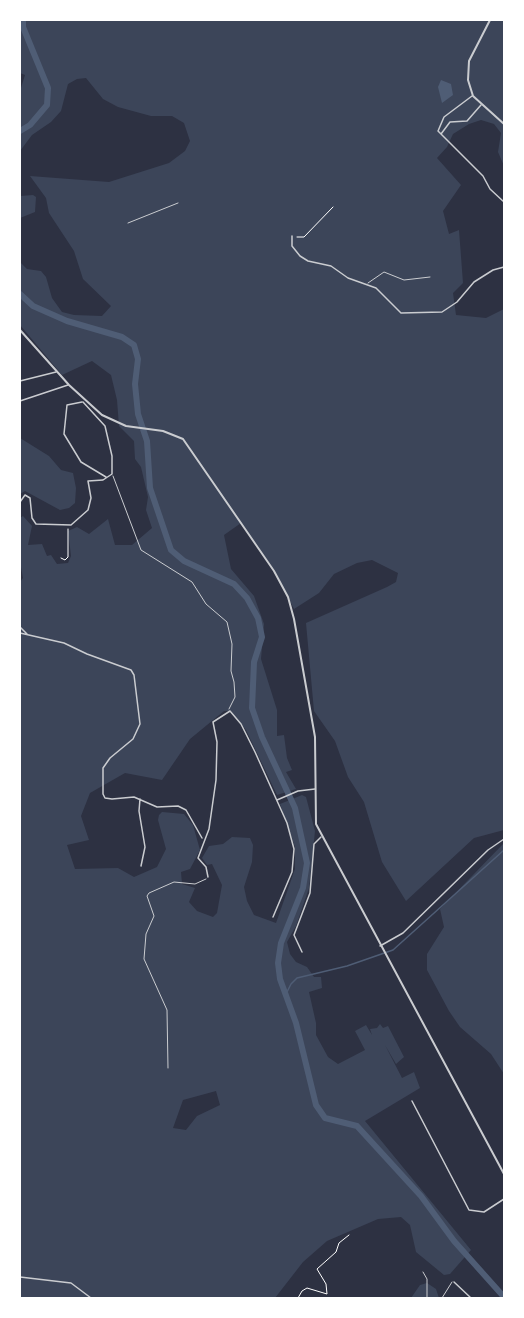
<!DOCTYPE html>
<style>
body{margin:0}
#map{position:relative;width:524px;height:1318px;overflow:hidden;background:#2d3142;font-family:"Times New Roman",serif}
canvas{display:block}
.frame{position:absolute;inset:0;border:21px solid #fff;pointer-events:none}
</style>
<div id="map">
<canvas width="524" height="1318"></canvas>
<div class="frame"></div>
</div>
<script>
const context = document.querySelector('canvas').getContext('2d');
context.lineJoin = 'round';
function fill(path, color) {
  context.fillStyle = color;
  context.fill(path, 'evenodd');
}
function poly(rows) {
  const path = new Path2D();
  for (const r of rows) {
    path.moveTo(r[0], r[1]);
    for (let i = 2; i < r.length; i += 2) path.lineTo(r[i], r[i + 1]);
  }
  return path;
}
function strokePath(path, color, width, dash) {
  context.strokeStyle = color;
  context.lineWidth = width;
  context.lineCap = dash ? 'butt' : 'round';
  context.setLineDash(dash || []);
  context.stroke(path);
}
const green = poly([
 [20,20,504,20,504,166,498,152,501,133,494,124,481,120,469,124,453,134,447,147,437,158,461,185,443,211,449,234,459,230,463,283,453,293,456,315,486,318,504,309,504,830,474,838,406,901,382,862,364,802,348,777,335,741,314,711,306,623,387,587,396,582,398,573,372,560,357,563,334,574,319,593,294,609,275,571,241,523,224,535,231,569,254,596,264,624,261,659,277,710,277,736,284,735,287,758,292,770,286,772,296,789,277,795,246,730,231,711,224,711,190,739,162,780,125,773,90,793,81,816,89,840,67,845,75,869,118,868,134,877,157,867,166,849,158,820,159,815,162,812,184,814,193,825,200,850,190,869,181,872,182,884,195,888,189,902,197,911,213,917,217,913,222,885,212,864,207,865,202,858,209,846,223,844,232,837,250,838,253,845,252,862,244,887,247,901,254,915,276,923,295,869,295,847,280,804,302,795,306,797,315,831,309,888,296,926,287,942,290,954,296,962,307,967,314,977,321,977,322,988,309,992,316,1023,316,1035,328,1057,338,1064,365,1050,355,1031,366,1025,372,1035,370,1029,377,1028,380,1024,383,1028,388,1026,404,1057,396,1064,385,1045,402,1078,414,1072,420,1088,365,1121,471,1250,450,1274,444,1275,416,1252,410,1225,401,1217,378,1219,327,1241,303,1262,275,1298,20,1298,20,582,23,578,20,562,20,518,23,516,32,526,28,545,42,544,47,556,51,555,57,564,68,563,71,556,68,531,77,527,89,534,108,519,115,545,132,545,152,528,146,510,148,497,141,467,135,459,134,441,119,426,117,400,111,375,92,361,62,375,20,325,20,262,27,269,41,271,46,277,52,298,62,312,74,315,102,316,111,306,83,279,74,251,49,213,46,198,30,176,109,182,169,163,185,151,190,141,184,123,172,116,151,116,118,107,103,99,86,78,77,79,68,84,61,111,51,122,32,135,20,151,20,91,25,75,20,73],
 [216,1091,220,1105,197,1116,186,1130,173,1128,183,1100],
 [33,195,36,197,35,212,20,218,20,196],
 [20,438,49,456,61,470,73,473,76,488,75,503,69,508,60,510,25,491,20,494],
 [504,843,504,1074,491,1054,460,1027,449,1011,427,970,427,954,444,927,440,909],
 [427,1283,436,1289,439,1298,411,1298,420,1285]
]);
const water = poly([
 [441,80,451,84,453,95,442,103,438,87]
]);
const stream = poly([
 [289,1005,287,992,291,984,297,978,347,966,393,950,504,850]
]);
const river = poly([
 [20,131,30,125,47,105,48,88,23,27,23,20],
 [20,294,33,306,67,321,122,337,134,345,138,359,135,384,138,414,147,441,150,488,171,550,184,561,234,584,247,598,258,618,262,637,254,662,252,708,262,737,295,808,307,863,303,888,281,943,278,963,280,979,296,1023,316,1105,325,1118,357,1126,421,1196,454,1241,504,1297]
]);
const path = poly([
 [297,237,304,237,333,207],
 [61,558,65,560,68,557,68,529],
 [298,1298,302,1291,307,1288,327,1294,326,1284,317,1269,336,1252,339,1243,349,1235]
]);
const service = poly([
 [128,223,178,203],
 [368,283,384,272,404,280,430,277],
 [113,476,141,550,192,582,206,604,227,622,232,644,231,671,234,682,235,697,229,709],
 [168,1068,167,1010,144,959,146,934,154,916,147,896,149,893,174,882,195,884,206,879],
 [423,1272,427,1279,427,1298],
 [442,1298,452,1282]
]);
const minor = poly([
 [472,96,444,117,438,131,483,176,490,189,504,202],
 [441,134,450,122,467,121,481,105],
 [292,236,292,246,300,256,308,261,331,266,348,278,376,288,401,313,442,312,457,302,474,282,493,270,504,267],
 [20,381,56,372],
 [20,401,68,385],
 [82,402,67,405,64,434,81,462,106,477],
 [20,502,25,495,30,498,32,518,36,524,71,525,88,510,91,498,88,481,103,480,112,474,112,456,105,426,83,402],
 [20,627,27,634],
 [20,633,64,643,87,654,131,670,134,675,140,724,133,739,110,758,103,768,103,794,105,798,112,799,134,797,157,807,178,806,186,810,202,838],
 [140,799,139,811,145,847,141,866],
 [277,800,298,791,315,789],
 [208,877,206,867,198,858,209,829,216,780,217,742,213,722,230,711,241,724,255,752,287,823,294,849,292,872,273,917],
 [380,946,403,933,488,850,504,839],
 [302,952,294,935,310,893,314,844,321,837],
 [412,1101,469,1210,484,1212,504,1199],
 [20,1277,71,1283,91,1298],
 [454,1282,471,1298]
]);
const tertiary = poly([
 [490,20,469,61,468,80,473,96,504,124],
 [20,330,69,385,102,415,126,426,163,431,183,439,274,571,288,597,294,619,315,737,316,824,504,1174]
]);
fill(green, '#3c4559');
fill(water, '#4f5d75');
strokePath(stream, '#4f5d75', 1.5);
strokePath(river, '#4f5d75', 6);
strokePath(path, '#fff', 1);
strokePath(service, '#caccd0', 1);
strokePath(minor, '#caccd0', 1.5);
strokePath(tertiary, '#caccd0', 2);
</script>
